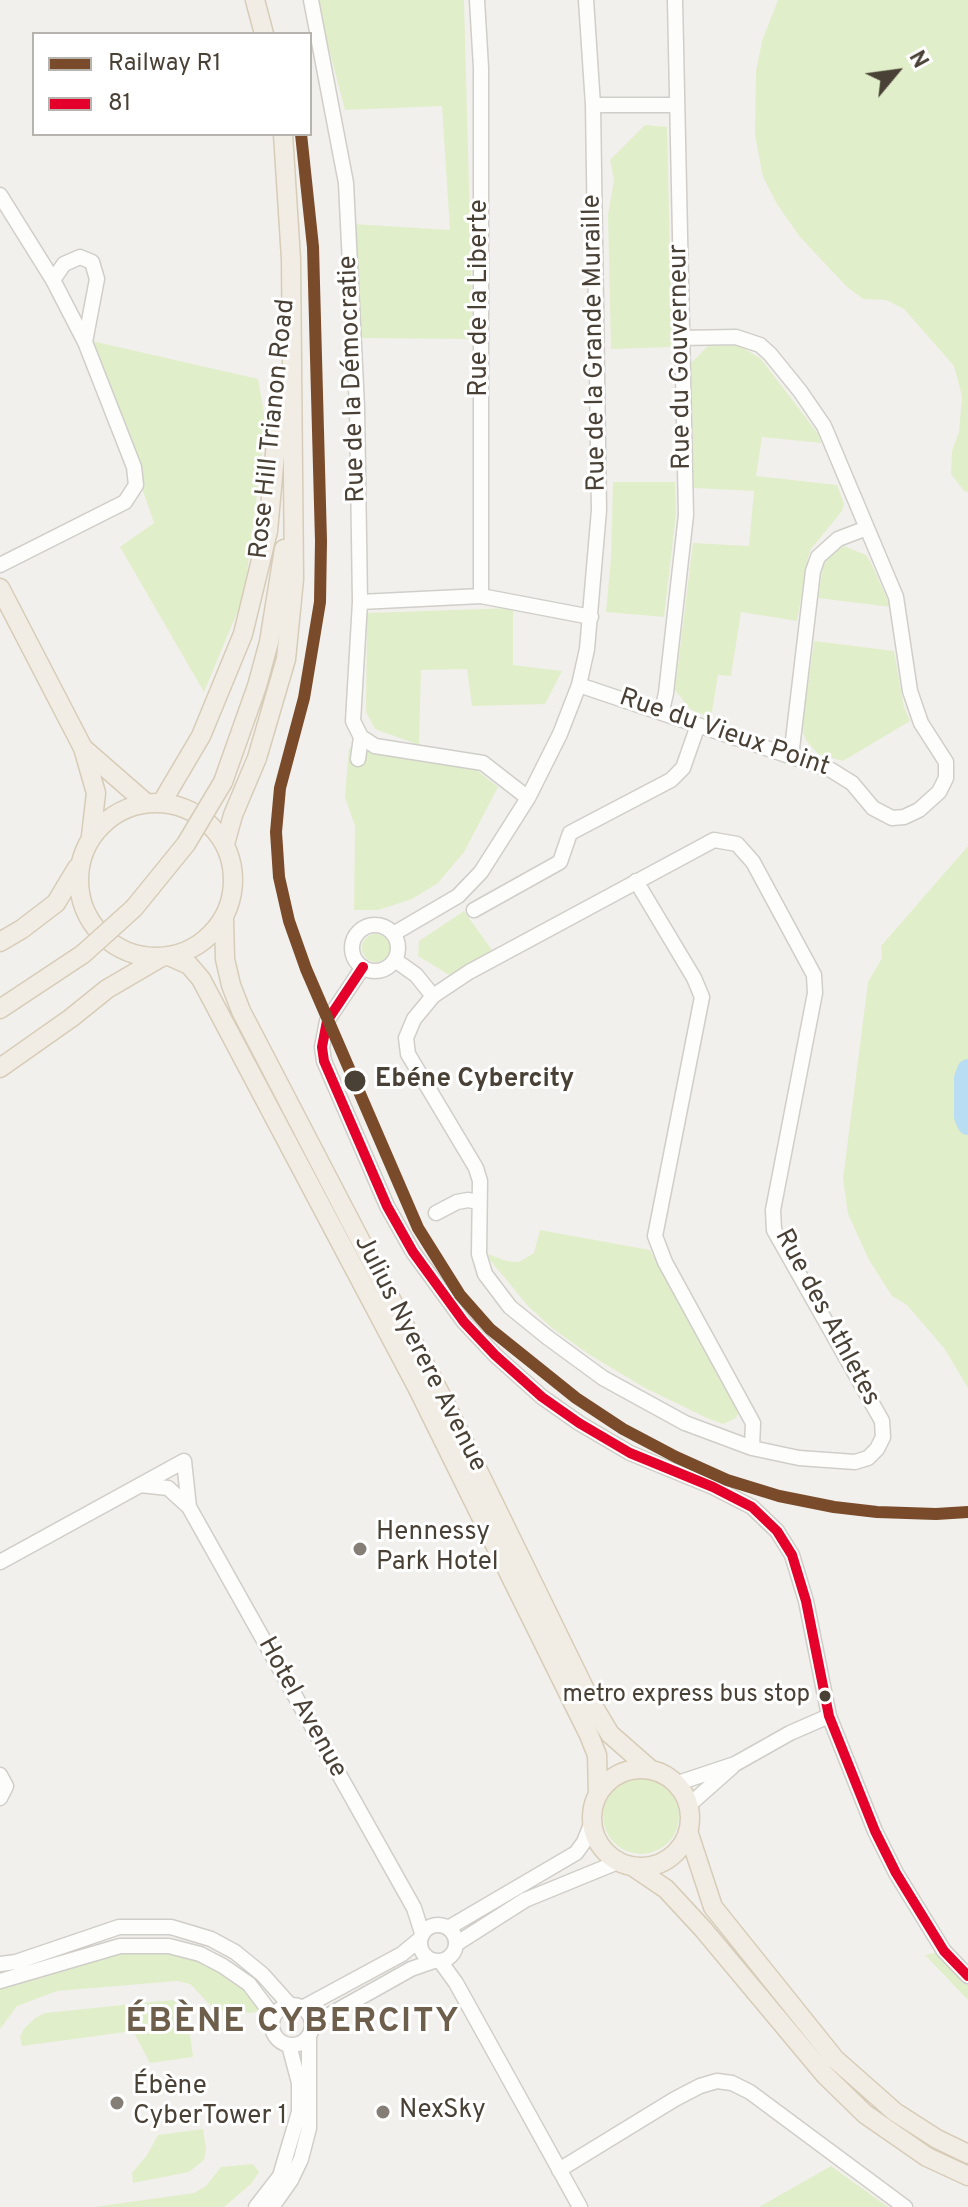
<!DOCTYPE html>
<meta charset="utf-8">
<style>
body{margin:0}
#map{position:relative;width:968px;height:2207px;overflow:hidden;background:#f2f0ec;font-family:Overpass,sans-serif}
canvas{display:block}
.legend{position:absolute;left:32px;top:32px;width:280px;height:104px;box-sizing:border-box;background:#fff;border:2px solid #b7b3af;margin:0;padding:10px 14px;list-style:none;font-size:24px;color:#4a4136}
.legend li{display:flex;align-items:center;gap:16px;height:40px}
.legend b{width:40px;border:2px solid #b7b3af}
.north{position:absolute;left:856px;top:32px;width:80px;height:80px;-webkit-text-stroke:6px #fff;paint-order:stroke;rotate:61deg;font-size:22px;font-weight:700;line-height:32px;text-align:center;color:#4a4136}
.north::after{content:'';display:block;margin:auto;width:28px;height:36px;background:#4a4136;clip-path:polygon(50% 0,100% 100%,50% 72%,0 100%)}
</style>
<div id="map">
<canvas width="968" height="2207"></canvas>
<ul class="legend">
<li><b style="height:10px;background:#7a4b2a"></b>Railway R1</li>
<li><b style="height:10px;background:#e4002b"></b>81</li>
</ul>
<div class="north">N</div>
</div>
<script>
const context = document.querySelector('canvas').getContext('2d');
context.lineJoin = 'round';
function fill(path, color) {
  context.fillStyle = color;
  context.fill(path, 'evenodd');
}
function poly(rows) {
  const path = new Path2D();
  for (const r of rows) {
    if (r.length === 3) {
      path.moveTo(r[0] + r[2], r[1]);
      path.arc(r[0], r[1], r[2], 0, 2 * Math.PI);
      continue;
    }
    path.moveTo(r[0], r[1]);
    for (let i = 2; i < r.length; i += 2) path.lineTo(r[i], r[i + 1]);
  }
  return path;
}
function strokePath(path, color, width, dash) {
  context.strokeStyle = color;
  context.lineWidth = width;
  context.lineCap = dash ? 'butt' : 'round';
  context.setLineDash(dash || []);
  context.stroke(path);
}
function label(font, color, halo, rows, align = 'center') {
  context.font = font + ' Overpass,sans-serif';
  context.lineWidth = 6;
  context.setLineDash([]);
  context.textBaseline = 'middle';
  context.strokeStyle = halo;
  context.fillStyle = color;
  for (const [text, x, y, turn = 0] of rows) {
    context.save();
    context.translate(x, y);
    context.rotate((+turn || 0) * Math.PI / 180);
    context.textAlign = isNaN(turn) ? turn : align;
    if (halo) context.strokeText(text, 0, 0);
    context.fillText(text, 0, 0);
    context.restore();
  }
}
const green = poly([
 [316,0,464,0,473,339,357,338,353,224,450,230,442,106,345,110],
 [778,0,968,0,968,492,964,491,951,474,952,451,959,432,962,396,954,366,904,309,886,300,863,299,847,287,800,237,777,204,763,177,755,135,756,71,762,41],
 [645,125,667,127,672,347,611,349,608,215,614,180,610,160],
 [92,341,258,379,266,424,244,596,204,692,120,547,154,523],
 [708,346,740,346,761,359,819,435,821,443,762,437,756,476,837,485,844,504,842,511,811,549,808,557,797,621,741,612,731,676,718,675,711,718,690,709,675,690,693,543,749,546,754,491,694,488,691,363],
 [613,482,675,482,676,514,664,617,606,612,611,558],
 [844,546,866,555,870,561,891,607,818,598,823,567,830,554],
 [513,608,513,665,562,671,545,704,472,706,467,669,421,670,419,745,375,729,366,712,367,613],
 [814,641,894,651,904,707,910,721,843,761,818,754,806,740,802,730],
 [349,748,475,769,498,787,464,852,438,883,412,899,378,910,354,910,355,826,345,797],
 [968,846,968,1388,944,1348,907,1305,892,1296,869,1260,848,1214,843,1179,868,982,882,958,881,946],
 [464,911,492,950,451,976,418,956,419,941],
 [376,948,14],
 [540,1230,650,1250,735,1402,738,1413,736,1418,723,1424,709,1419,645,1388,590,1355,552,1328,528,1306,490,1260,488,1254,506,1261,519,1262,534,1253],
 [641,1816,38],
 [944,1951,968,1976,968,2000,925,1955],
 [164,1952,200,1961,240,1983,264,2010,251,2013,220,2010,211,2006,190,1984,177,1981,57,1991,17,2006,0,2029,0,1986,111,1953],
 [173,2000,187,2011,193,2057,150,2063,133,2031,22,2046,20,2036,24,2029,35,2018,45,2013],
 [203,2129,206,2149,204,2160,189,2172,133,2183,132,2173,147,2155,158,2135],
 [253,2164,259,2172,251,2184,224,2207,94,2207,194,2193,206,2186,221,2167],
 [831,2166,888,2207,759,2207]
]);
const river = poly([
 [968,1070,965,1078,965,1117,968,1124]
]);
const minor = poly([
 [311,0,346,183,357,407,360,602,353,721,361,737,358,759],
 [477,0,481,68,481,596],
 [593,105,676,105],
 [0,195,53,280],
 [0,565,125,502,136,485,134,467,85,342,53,280,64,264,80,257,92,262,97,279,85,342],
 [360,602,481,596,591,617],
 [579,685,831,770,852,783,873,808,892,818,904,817,919,810,939,792,946,778,946,762,921,723,910,691,896,597,824,426,800,391,770,354,760,345,736,337,680,338],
 [662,711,666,693,686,515,675,0],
 [361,737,375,746,483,763,528,798],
 [791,757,813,571,818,557,838,539,867,528],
 [636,881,694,978,702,997,655,1236,665,1262,753,1423,752,1448],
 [474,910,560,862,570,833,671,780,683,768,698,725],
 [375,948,23],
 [393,934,458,896,481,872,528,798,560,734,579,685,587,649,599,510,593,105,586,0],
 [395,960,416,975,433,996,469,972,714,840,737,844,753,862,814,975,815,993,773,1210,774,1230,882,1421,883,1437,877,1449,868,1458,855,1462,799,1458,752,1448,685,1423,603,1378,547,1337,510,1307,485,1274,479,1254,480,1181,476,1168,408,1054,406,1038,414,1019,433,996],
 [363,967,327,1021,322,1047,324,1061,387,1206,413,1252,464,1322,495,1355,542,1397,579,1423,630,1453,713,1487,752,1507,777,1531,792,1555,806,1601,829,1716,875,1831,896,1873,944,1951,968,1976],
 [436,1213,457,1202,468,1200,479,1202],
 [140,1485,168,1488,189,1507,414,1908,422,1933],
 [0,1562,184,1461,189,1507],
 [0,1775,6,1786,0,1798],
 [675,1784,735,1764,790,1733,829,1716],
 [688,1806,732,1767],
 [438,1943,18],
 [448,1928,576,1853,584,1842,592,1822],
 [456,1944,525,1900,618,1862],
 [440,1961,456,1983,580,2207],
 [0,1964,16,1962,119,1927,171,1927,211,1939,235,1952,262,1974,289,2004],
 [0,1981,120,1946,169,1946,200,1954,223,1966,249,1984,273,2016],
 [292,2025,20],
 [304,2007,402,1954,420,1939],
 [313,2024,411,1969,434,1961],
 [559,2170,675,2099,700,2086,717,2081,732,2083,750,2092,905,2207],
 [256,2207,280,2176,299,2112,299,2083,289,2045],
 [272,2207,291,2180,301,2159,309,2128,309,2037]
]);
const major = poly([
 [255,0,264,34],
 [0,588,83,748,96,793,91,836],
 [83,748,146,803],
 [223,782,257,686,269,642,284,549],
 [162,802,201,736,243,634,268,531,282,376],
 [156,880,77],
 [225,844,233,815,257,758,286,659,294,579,291,259,283,134],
 [134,908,186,844],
 [224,919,225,959,231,985,241,1011,445,1403,592,1704,610,1734,651,1770],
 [0,942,22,929,56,903,77,868],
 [171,957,189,965,201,979,417,1387,589,1735,597,1755,598,1794],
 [0,1009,83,954],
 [0,1068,71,1018,107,989,160,958],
 [641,1818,49],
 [688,1831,713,1907,835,2059,895,2112,937,2139,968,2154],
 [632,1866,666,1889,703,1929,825,2075,865,2114,927,2157,968,2176]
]);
const majorBridge = poly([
 [186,844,223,782],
 [83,954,134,908]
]);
const bus1 = poly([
 [363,967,327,1021,322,1047,324,1061,387,1206,413,1252,464,1322,495,1355,542,1397,579,1423,630,1453,713,1487,752,1507,777,1531,792,1555,806,1601,829,1716,875,1831,896,1873,944,1951,968,1976]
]);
const rail1 = poly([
 [301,134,313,247,321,541,320,602,304,698,280,788,276,832,279,877,289,921,306,969,418,1228,460,1295,490,1329,576,1398,623,1429,676,1457,727,1480,779,1496,834,1507,877,1512,936,1514,968,1512]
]);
const markers = [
 [355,1081,12,"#4a4136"],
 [360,1549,8,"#857e76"],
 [825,1696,7,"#4a4136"],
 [117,2103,8,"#857e76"],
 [383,2112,8,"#857e76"]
];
const busNames = [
 ["metro express bus stop",810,1696]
];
const streetNames = [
 ["Rue de la Liberte",481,298,-90],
 ["Rue de la Grande Muraille",596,343,-91],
 ["Rue du Gouverneur",682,357,-91],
 ["Rue de la Démocratie",354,379,-92],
 ["Rose Hill Trianon Road",274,429,-84],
 ["Rue du Vieux Point",724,734,19],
 ["Rue des Athletes",826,1318,62],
 ["Julius Nyerere Avenue",419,1354,63],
 ["Hotel Avenue",301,1708,61]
];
const stopNames = [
 ["Ebéne Cybercity",375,1081]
];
const poiNames = [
 ["Hennessy",376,1534],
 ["Park Hotel",376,1564],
 ["Ébène",133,2088],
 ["CyberTower 1",133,2118],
 ["NexSky",399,2112]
];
const districtNames = [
 ["ÉBÈNE CYBERCITY",293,2024]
];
fill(green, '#e1eeca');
strokePath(river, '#b9def3', 22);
strokePath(minor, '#d0cec9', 17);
strokePath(major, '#d6ccb8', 21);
strokePath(minor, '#fdfdfc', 14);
strokePath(major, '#f2ede4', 18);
strokePath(majorBridge, '#d6ccb8', 21, []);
strokePath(majorBridge, '#f2ede4', 18);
strokePath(bus1, '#e4002b', 10);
strokePath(rail1, '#7a4b2a', 12);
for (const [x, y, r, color] of markers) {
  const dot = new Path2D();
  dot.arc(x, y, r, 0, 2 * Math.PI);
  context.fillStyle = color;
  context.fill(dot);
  strokePath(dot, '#fff', 3);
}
label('24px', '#4a4136', '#fff', busNames, 'right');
label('26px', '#4a4136', '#fff', streetNames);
label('bold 26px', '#4a4136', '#fff', stopNames, 'left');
label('26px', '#4a4136', '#fff', poiNames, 'left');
context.letterSpacing = '2px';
label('bold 34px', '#6e5f4d', '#fff', districtNames);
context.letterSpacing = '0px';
</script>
